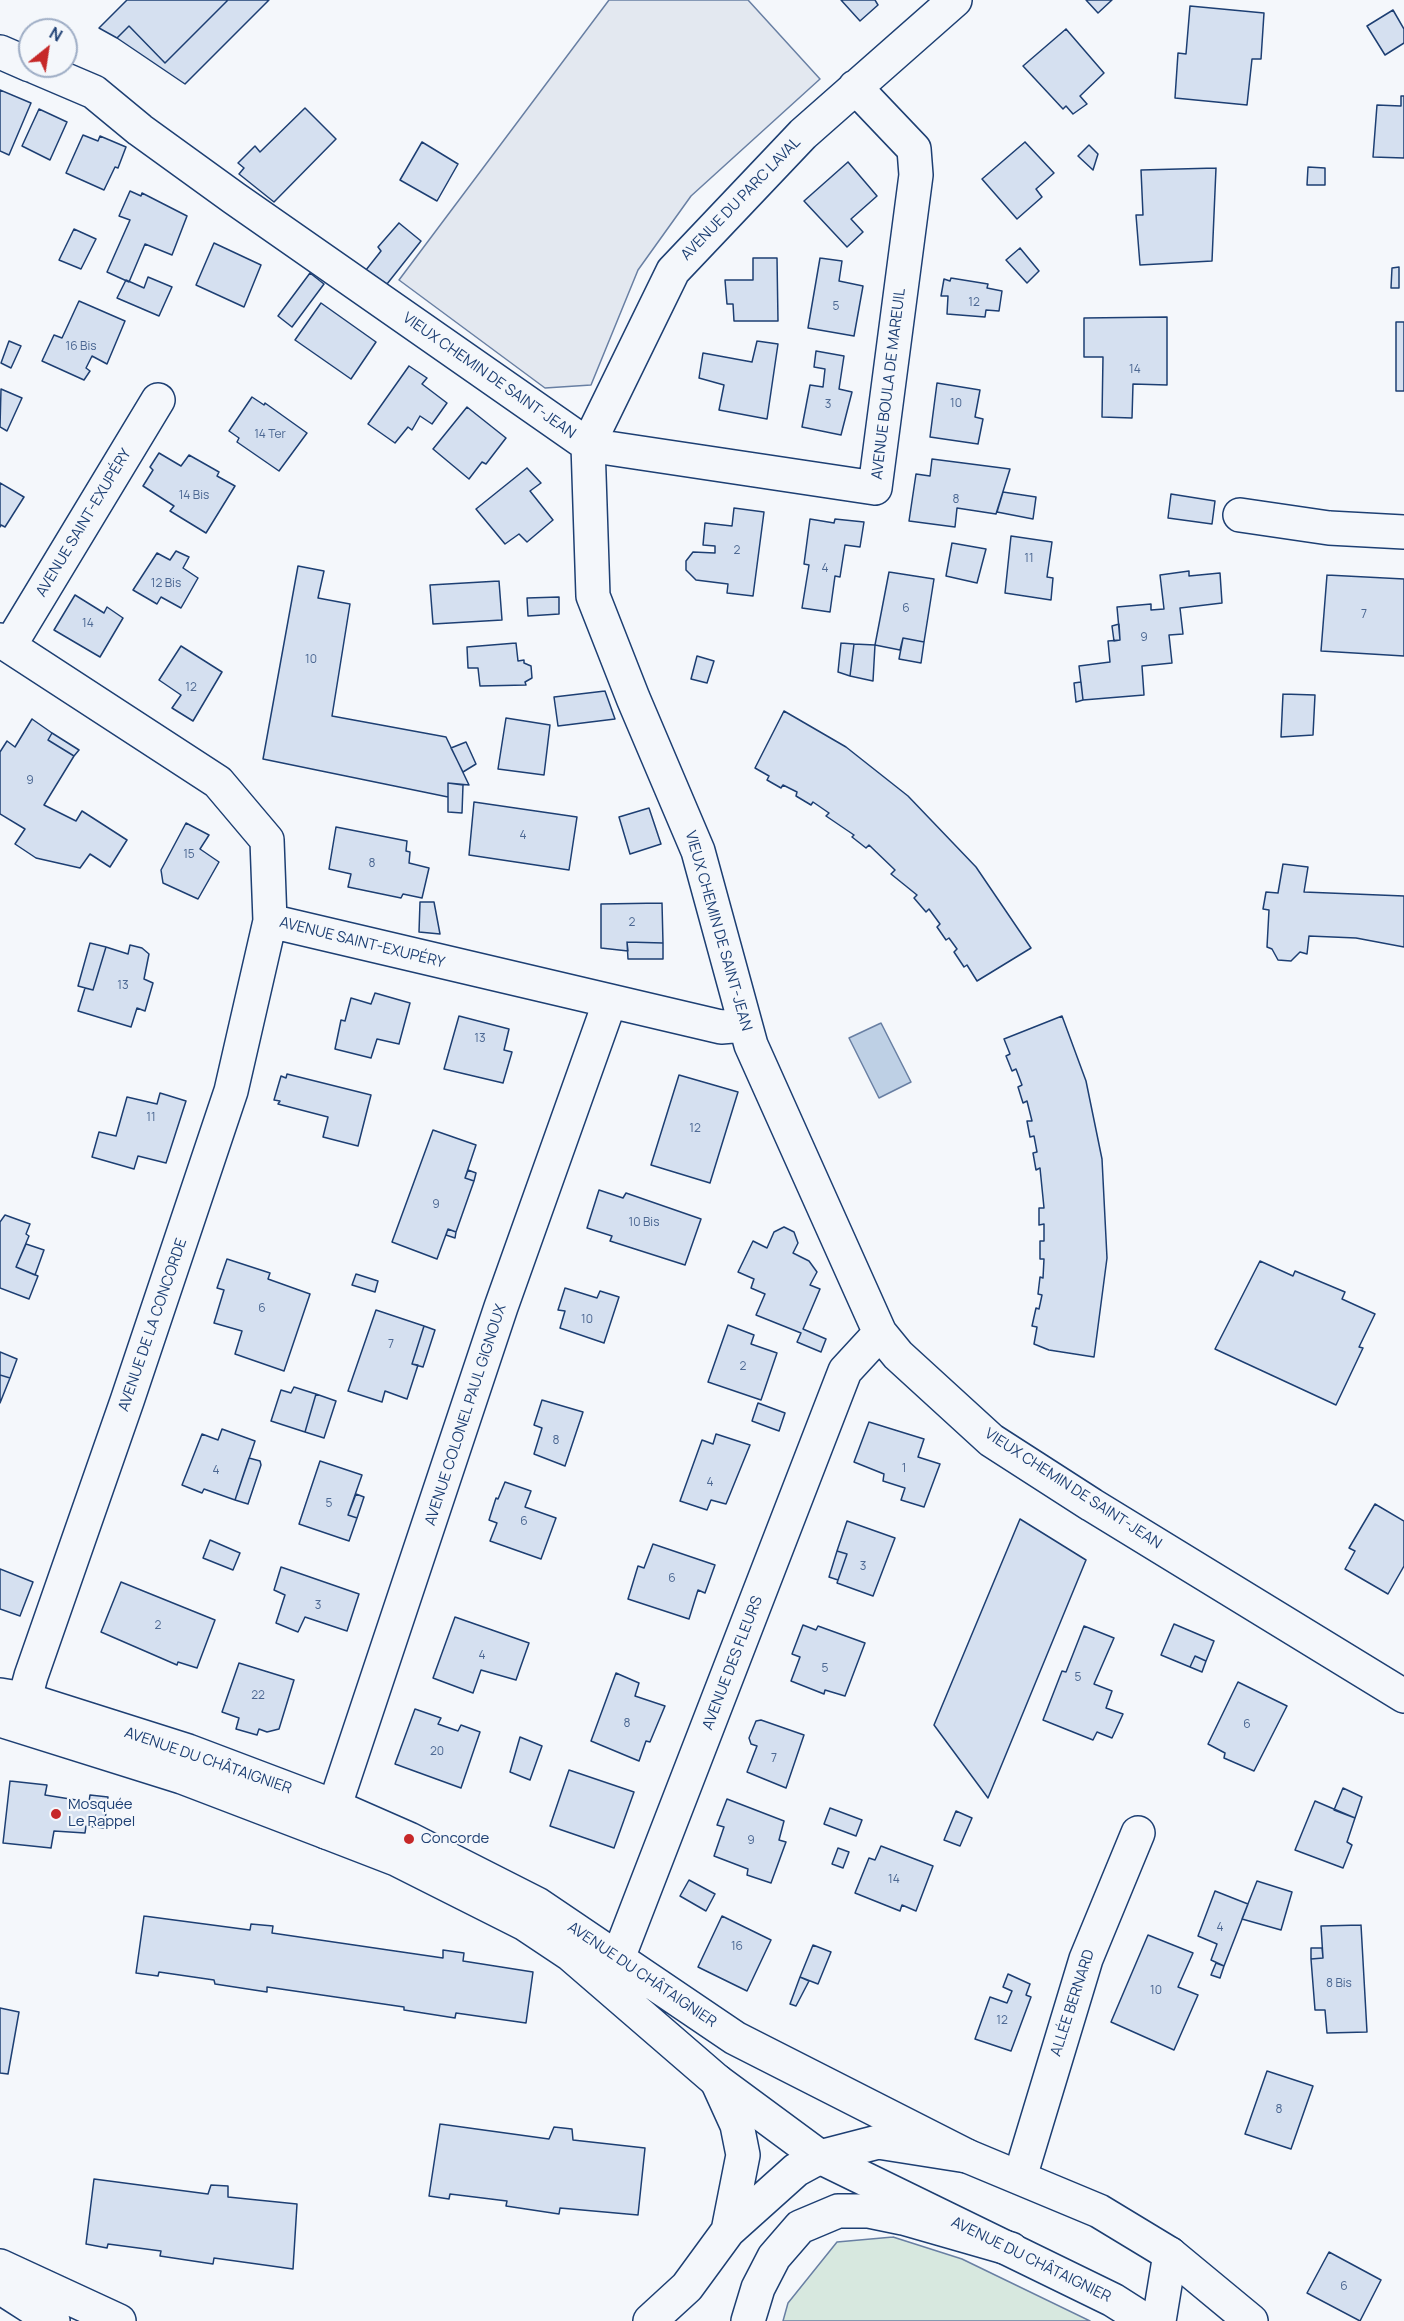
<!DOCTYPE html>
<meta charset="utf-8">
<style>
body{margin:0}
#map{position:relative;width:1404px;height:2321px;overflow:hidden;background:#f4f7fb;font-family:Manrope,sans-serif}
canvas{display:block}
.north{position:absolute;left:18px;top:18px;width:60px;height:60px;box-sizing:border-box;background:#f4f7fb;border:2px solid #9eadc5;border-radius:50%;rotate:30deg;font-size:16px;font-weight:700;line-height:24px;text-align:center;color:#1d3f73}
.north::after{content:'';display:block;margin:auto;width:21px;height:27px;background:#c62828;clip-path:polygon(50% 0,100% 100%,50% 72%,0 100%)}
</style>
<div id="map">
<canvas width="1404" height="2321"></canvas>
<div class="north">N</div>
</div>
<script>
const context = document.querySelector('canvas').getContext('2d');
context.lineJoin = 'round';
function fill(path, color) {
  context.fillStyle = color;
  context.fill(path, 'evenodd');
}
function poly(rows) {
  const path = new Path2D();
  for (const r of rows) {
    path.moveTo(r[0], r[1]);
    for (let i = 2; i < r.length; i += 2) path.lineTo(r[i], r[i + 1]);
  }
  return path;
}
function strokePath(path, color, width, dash) {
  context.strokeStyle = color;
  context.lineWidth = width;
  context.lineCap = dash ? 'butt' : 'round';
  context.setLineDash(dash || []);
  context.stroke(path);
}
function label(font, color, halo, rows, align = 'center') {
  context.font = font + ' Manrope,sans-serif';
  context.lineWidth = 4.5;
  context.setLineDash([]);
  context.textBaseline = 'middle';
  context.strokeStyle = halo;
  context.fillStyle = color;
  for (const [text, x, y, turn = 0] of rows) {
    context.save();
    context.translate(x, y);
    context.rotate((+turn || 0) * Math.PI / 180);
    context.textAlign = isNaN(turn) ? turn : align;
    if (halo) context.strokeText(text, 0, 0);
    context.fillText(text, 0, 0);
    context.restore();
  }
}
const green = poly([
 [893,2237,962,2259,1090,2321,783,2321,788,2303,837,2242,893,2237]
]);
const parking = poly([
 [609,0,748,0,820,79,691,196,638,270,591,385,545,388,399,280,609,0]
]);
const water = poly([
 [881,1023,911,1082,879,1098,849,1038,881,1023]
]);
const building = poly([
 [127,0,228,0,165,63,129,26,117,38,99,28,127,0],
 [228,0,269,0,185,84,117,38,129,26,165,63,228,0],
 [841,0,875,0,878,5,860,21,841,0],
 [1086,0,1112,0,1098,13,1086,0],
 [1190,6,1264,13,1261,59,1252,59,1247,105,1175,98,1178,53,1186,54,1190,6],
 [1393,10,1404,29,1404,43,1385,55,1367,26,1393,10],
 [1066,29,1104,73,1080,96,1087,104,1073,114,1066,106,1063,109,1023,66,1066,29],
 [0,90,31,103,9,155,0,151,0,90],
 [1401,96,1404,96,1404,158,1373,157,1377,105,1401,106,1401,96],
 [305,108,336,139,274,202,239,174,244,168,238,163,255,146,260,152,305,108],
 [39,109,67,122,50,160,22,146,39,109],
 [83,135,98,141,100,136,126,147,118,168,115,167,104,190,66,173,83,135],
 [422,142,458,164,437,201,400,180,422,142],
 [1025,142,1054,173,1036,189,1042,197,1017,219,982,179,1025,142],
 [1089,145,1098,154,1093,170,1078,156,1089,145],
 [848,162,877,196,851,219,863,232,847,247,804,201,848,162],
 [1308,167,1325,168,1325,185,1307,185,1308,167],
 [1216,168,1212,261,1140,265,1136,215,1143,215,1141,170,1216,168],
 [130,191,141,196,142,193,187,216,172,255,145,244,129,282,107,272,130,220,119,216,130,191],
 [399,223,421,241,387,284,366,270,381,251,378,247,399,223],
 [74,229,96,239,81,269,59,260,74,229],
 [214,243,261,265,244,307,196,285,214,243],
 [1020,248,1039,271,1027,283,1006,260,1020,248],
 [753,258,777,258,778,321,734,321,733,304,727,304,725,280,753,280,753,258],
 [820,258,842,261,839,281,863,286,854,336,808,328,820,258],
 [1399,267,1399,288,1391,288,1392,268,1399,267],
 [310,273,324,284,292,327,278,316,310,273],
 [148,277,172,287,159,316,117,298,126,280,144,288,148,277],
 [951,278,988,284,987,288,1002,291,999,311,986,310,985,317,947,314,948,296,941,296,944,279,950,281,951,278],
 [79,301,125,321,107,364,92,356,86,368,90,371,84,380,42,361,54,335,62,338,79,301],
 [321,303,376,342,351,379,295,340,321,303],
 [1167,317,1167,385,1133,384,1132,418,1102,417,1103,357,1084,357,1084,318,1167,317],
 [1396,322,1404,322,1404,391,1396,391,1396,322],
 [9,341,21,346,11,368,1,363,9,341],
 [757,341,778,344,767,419,719,410,724,385,699,378,703,353,752,362,757,341],
 [816,351,844,356,839,389,852,392,841,435,802,427,810,385,823,387,825,369,814,367,816,351],
 [409,366,427,378,422,384,447,403,432,424,420,416,412,430,408,427,395,443,368,424,409,366],
 [937,383,980,390,975,417,983,419,978,444,930,437,937,383],
 [1,389,22,398,7,431,0,427,1,389],
 [252,397,264,405,265,403,307,433,279,471,237,442,239,438,229,431,252,397],
 [467,407,506,438,486,464,482,462,469,479,433,449,467,407],
 [159,453,181,466,189,455,219,472,217,476,235,486,206,533,170,511,174,506,143,486,153,470,150,467,159,453],
 [932,459,1010,469,996,514,957,508,955,527,909,521,916,474,930,476,932,459],
 [527,468,541,483,530,491,553,520,527,542,519,534,505,544,476,509,527,468],
 [0,483,24,497,5,527,1,525,0,527,0,483],
 [1003,492,1036,497,1033,519,997,512,1003,492],
 [1171,494,1215,501,1212,524,1168,518,1171,494],
 [734,508,764,512,753,596,727,593,728,584,696,580,686,570,686,561,693,552,715,553,715,546,703,545,705,523,732,526,734,508],
 [810,519,834,523,835,519,864,522,860,547,845,545,840,577,835,576,830,612,802,608,809,565,804,564,810,519],
 [1011,536,1052,542,1047,577,1053,578,1051,600,1005,593,1011,536],
 [952,543,986,549,977,583,946,576,952,543],
 [176,551,189,557,183,568,198,578,181,608,161,597,157,604,133,590,157,553,170,560,176,551],
 [298,566,324,571,318,598,350,604,332,716,446,737,469,785,448,783,448,797,263,759,298,566],
 [1189,571,1189,576,1220,573,1222,603,1180,608,1183,634,1169,635,1172,663,1142,666,1144,695,1083,700,1079,666,1110,662,1108,641,1120,640,1117,607,1151,604,1151,610,1164,609,1160,575,1189,571],
 [889,572,934,579,924,642,903,638,900,650,875,645,889,572],
 [1327,575,1404,579,1404,656,1321,651,1327,575],
 [499,581,502,620,433,624,430,585,499,581],
 [75,595,104,613,107,607,123,618,100,657,54,630,75,595],
 [559,597,559,614,528,616,527,598,559,597],
 [1119,624,1120,640,1114,641,1112,626,1119,624],
 [903,638,924,642,921,663,899,659,903,638],
 [516,643,518,661,524,660,524,663,531,666,532,678,525,682,526,685,480,686,478,668,468,668,467,647,516,643],
 [841,643,854,644,850,676,838,672,841,643],
 [854,644,875,645,873,681,850,676,854,644],
 [181,646,222,672,193,721,172,708,181,695,159,680,181,646],
 [697,656,714,661,707,683,691,679,697,656],
 [1081,682,1083,700,1076,702,1074,683,1081,682],
 [605,691,615,719,558,726,554,697,605,691],
 [1283,694,1315,695,1313,735,1281,737,1283,694],
 [784,711,846,747,908,796,976,867,1031,948,977,981,967,965,964,967,954,952,957,949,949,938,946,940,937,927,940,924,929,909,926,912,914,898,917,895,891,874,895,870,869,845,866,848,852,837,854,835,826,816,829,813,813,802,811,805,796,796,797,792,783,785,781,788,767,780,769,776,755,768,784,711],
 [506,718,550,725,544,775,498,769,506,718],
 [32,719,52,733,48,740,74,756,44,805,76,821,82,811,127,840,110,867,90,854,80,868,36,858,15,844,25,829,0,814,0,752,7,741,15,747,32,719],
 [52,733,79,750,74,756,48,740,52,733],
 [466,742,476,764,463,772,451,748,466,742],
 [448,783,463,785,462,813,448,812,448,783],
 [474,802,577,817,569,870,469,855,474,802],
 [649,808,661,844,630,854,619,817,649,808],
 [186,823,209,835,200,849,219,862,198,899,163,883,161,870,186,823],
 [336,827,407,841,406,851,410,852,409,863,429,868,422,898,403,894,401,898,348,887,351,874,329,869,336,827],
 [1283,864,1308,867,1304,892,1404,896,1404,947,1356,938,1309,936,1307,954,1300,952,1291,961,1278,960,1272,949,1267,947,1269,910,1263,909,1266,892,1278,893,1283,864],
 [420,902,434,902,440,934,419,932,420,902],
 [662,903,663,943,627,942,628,951,601,948,601,904,662,903],
 [627,942,663,943,663,959,628,959,627,942],
 [90,943,106,947,93,990,78,986,90,943],
 [130,945,142,948,149,954,144,979,153,983,145,1011,137,1008,131,1027,78,1011,85,988,93,990,106,947,128,954,130,945],
 [375,993,410,1003,399,1044,377,1039,371,1058,335,1049,341,1020,345,1021,351,998,371,1004,375,993],
 [459,1016,509,1029,504,1050,512,1052,503,1083,444,1069,459,1016],
 [1062,1016,1086,1081,1102,1159,1107,1258,1094,1357,1049,1350,1034,1344,1037,1327,1032,1326,1036,1308,1039,1309,1042,1295,1038,1294,1040,1277,1043,1278,1044,1259,1040,1259,1040,1241,1044,1241,1044,1224,1039,1225,1039,1208,1044,1208,1040,1168,1036,1170,1033,1153,1037,1152,1034,1136,1030,1137,1027,1121,1032,1121,1027,1101,1023,1103,1018,1087,1022,1085,1016,1069,1012,1071,1006,1056,1010,1054,1004,1039,1062,1016],
 [287,1074,371,1095,358,1146,323,1137,328,1117,278,1104,280,1101,274,1100,281,1076,286,1078,287,1074],
 [679,1075,738,1092,710,1183,651,1165,679,1075],
 [160,1093,186,1101,166,1163,138,1156,134,1169,92,1157,99,1132,116,1136,127,1097,157,1104,160,1093],
 [433,1130,476,1145,465,1178,474,1181,456,1232,448,1229,437,1259,392,1242,433,1130],
 [468,1170,476,1173,474,1181,465,1178,468,1170],
 [599,1190,623,1198,626,1193,701,1219,685,1265,610,1241,612,1236,587,1228,599,1190],
 [5,1215,30,1224,26,1234,29,1236,16,1267,38,1276,29,1299,0,1288,0,1222,5,1215],
 [784,1227,794,1232,798,1243,793,1253,809,1261,817,1272,810,1285,820,1289,803,1329,826,1339,821,1352,797,1342,801,1333,756,1315,765,1294,751,1288,754,1279,738,1272,753,1241,767,1248,774,1232,784,1227],
 [448,1229,456,1232,455,1238,446,1235,448,1229],
 [26,1244,44,1250,35,1275,16,1267,26,1244],
 [227,1259,270,1273,268,1279,310,1294,284,1371,235,1354,242,1331,214,1323,224,1290,217,1288,227,1259],
 [1260,1261,1293,1276,1295,1271,1345,1292,1342,1299,1375,1314,1359,1347,1363,1348,1336,1405,1215,1349,1260,1261],
 [356,1274,378,1281,375,1292,352,1285,356,1274],
 [565,1288,597,1298,600,1291,619,1297,604,1343,560,1328,565,1311,558,1310,565,1288],
 [376,1310,424,1326,412,1364,418,1365,407,1399,385,1391,382,1402,348,1391,376,1310],
 [728,1325,754,1335,751,1344,777,1353,761,1400,708,1382,728,1325],
 [424,1326,435,1330,423,1367,412,1364,424,1326],
 [0,1352,17,1359,10,1378,0,1375,0,1352],
 [0,1375,10,1378,0,1403,0,1375],
 [294,1387,316,1394,305,1432,271,1421,281,1390,291,1393,294,1387],
 [316,1394,336,1401,324,1438,305,1432,316,1394],
 [542,1400,583,1412,565,1466,534,1454,542,1428,534,1425,542,1400],
 [758,1403,785,1413,779,1431,752,1421,758,1403],
 [869,1422,924,1439,918,1457,940,1464,924,1507,901,1500,905,1488,883,1481,884,1474,854,1462,869,1422],
 [222,1429,255,1441,235,1500,204,1489,202,1493,182,1485,202,1434,218,1440,222,1429],
 [716,1434,750,1445,726,1504,711,1500,707,1510,680,1501,702,1440,713,1444,716,1434],
 [249,1458,260,1461,261,1465,248,1504,235,1500,249,1458],
 [320,1461,362,1475,348,1515,357,1518,349,1541,299,1524,320,1461],
 [505,1482,531,1491,525,1507,556,1518,541,1559,490,1541,497,1523,489,1520,496,1498,498,1499,505,1482],
 [356,1494,364,1497,357,1518,348,1515,356,1494],
 [1375,1504,1404,1521,1404,1566,1388,1594,1345,1569,1355,1551,1349,1548,1375,1504],
 [1020,1519,1086,1560,988,1798,934,1725,1020,1519],
 [847,1521,895,1538,873,1596,837,1583,847,1554,837,1551,847,1521],
 [210,1540,240,1553,233,1570,203,1558,210,1540],
 [653,1544,715,1565,705,1593,698,1590,689,1619,628,1599,638,1566,644,1568,653,1544],
 [837,1551,847,1554,838,1580,829,1577,837,1551],
 [281,1567,359,1594,347,1631,305,1617,298,1632,276,1623,285,1595,274,1590,281,1567],
 [0,1569,33,1582,20,1616,0,1609,0,1569],
 [121,1582,215,1620,197,1668,178,1662,177,1665,101,1632,121,1582],
 [455,1617,529,1643,516,1680,481,1670,473,1693,433,1678,455,1617],
 [1174,1624,1214,1641,1206,1661,1195,1656,1190,1667,1161,1655,1174,1624],
 [803,1625,816,1630,818,1626,865,1643,845,1696,825,1690,824,1694,791,1681,800,1657,792,1654,803,1625],
 [1084,1626,1114,1638,1094,1684,1112,1691,1106,1708,1123,1714,1112,1738,1097,1732,1093,1740,1043,1720,1062,1671,1066,1672,1084,1626],
 [1195,1656,1206,1661,1202,1672,1190,1667,1195,1656],
 [239,1663,294,1680,279,1729,267,1732,259,1729,257,1735,236,1729,239,1718,222,1712,239,1663],
 [616,1673,639,1683,635,1696,665,1706,650,1742,646,1741,639,1761,591,1741,616,1673],
 [1238,1682,1287,1706,1254,1771,1224,1758,1225,1753,1208,1744,1238,1682],
 [415,1709,441,1718,438,1724,458,1731,461,1725,480,1732,461,1788,395,1764,415,1709],
 [761,1720,804,1735,786,1788,747,1772,757,1746,751,1744,749,1738,756,1721,761,1720],
 [520,1737,542,1746,530,1780,510,1772,520,1737],
 [569,1770,634,1792,614,1848,550,1826,569,1770],
 [10,1781,47,1785,45,1795,89,1802,90,1795,108,1797,104,1828,86,1826,85,1833,54,1831,51,1848,3,1843,10,1781],
 [1343,1788,1362,1797,1355,1818,1334,1810,1343,1788],
 [727,1799,784,1821,779,1840,786,1842,771,1883,747,1875,748,1869,714,1856,724,1827,717,1825,727,1799],
 [1315,1801,1355,1818,1347,1842,1352,1845,1343,1868,1295,1850,1315,1801],
 [830,1808,862,1820,856,1836,824,1824,830,1808],
 [956,1811,972,1818,960,1846,944,1840,956,1811],
 [881,1846,933,1866,916,1911,902,1905,900,1911,855,1893,869,1858,875,1860,881,1846],
 [838,1848,849,1852,843,1868,832,1864,838,1848],
 [689,1880,715,1894,706,1911,680,1896,689,1880],
 [1257,1881,1292,1892,1281,1930,1242,1919,1257,1881],
 [1215,1891,1248,1904,1224,1966,1211,1960,1217,1944,1198,1936,1215,1891],
 [144,1916,250,1930,251,1924,273,1926,272,1933,443,1958,443,1950,464,1953,463,1961,533,1972,526,2023,456,2013,455,2018,404,2010,404,2007,267,1987,267,1992,215,1984,214,1980,159,1972,158,1976,136,1973,144,1916],
 [722,1916,771,1940,747,1991,698,1967,722,1916],
 [1361,1925,1367,2032,1327,2033,1325,2010,1315,2010,1311,1959,1323,1958,1321,1926,1361,1925],
 [1148,1935,1193,1953,1178,1987,1198,1995,1174,2050,1111,2022,1148,1935],
 [813,1945,831,1952,818,1984,800,1977,813,1945],
 [1311,1948,1322,1948,1323,1958,1311,1959,1311,1948],
 [1216,1963,1224,1966,1220,1978,1211,1975,1216,1963],
 [1008,1974,1030,1984,1026,1995,1031,1997,1011,2051,975,2039,990,1997,1007,2003,1012,1991,1003,1987,1008,1974],
 [800,1977,809,1981,796,2006,790,2004,800,1977],
 [0,2008,19,2012,8,2074,0,2073,0,2008],
 [1267,2071,1313,2086,1291,2149,1245,2134,1267,2071],
 [440,2124,549,2139,554,2127,572,2129,573,2140,645,2148,638,2215,560,2208,559,2214,506,2206,507,2201,450,2194,449,2199,429,2196,440,2124],
 [94,2179,208,2194,211,2185,228,2186,228,2197,297,2204,293,2269,214,2258,213,2264,160,2256,161,2251,108,2244,107,2248,86,2244,94,2179],
 [1329,2252,1381,2280,1360,2321,1307,2293,1329,2252]
]);
const street = poly([
 [955,0,803,134,673,271,588,445,593,596,633,698,698,851,751,1045,880,1333,898,1355,991,1440,1092,1505,1404,1696],
 [0,52,30,65],
 [33,66,94,92,140,130,234,198,588,445,875,488,916,175,914,149,855,87],
 [1240,515,1329,528,1404,532],
 [0,640,218,782,267,840,270,921,231,1091,127,1401,31,1676,18,1724],
 [10,645,158,400],
 [270,921,721,1027,745,1025],
 [326,1832,501,1307,610,1001],
 [590,1954,618,1958,845,1371,880,1333],
 [1020,2177,1086,1959,1138,1833]
]);
const secondary = poly([
 [0,1695,24,1699,188,1751,336,1807,409,1839,537,1904,735,2038,967,2156,1099,2211,1170,2254,1251,2321],
 [0,1720,182,1777,326,1832,396,1859,525,1924,570,1954,717,2081,820,2157,1113,2300,1146,2321]
]);
const highway = poly([
 [717,2081,737,2125,743,2155,728,2231],
 [0,2266,119,2321],
 [0,2287,53,2321],
 [650,2321,687,2287,728,2231,796,2170,820,2157,878,2142,967,2156],
 [748,2321,758,2288,774,2257,800,2227,838,2211,869,2211,903,2218,1011,2249],
 [1159,2321,1170,2254]
]);
const markers = [
 [56,1814,6,"#c62828"],
 [409,1839,6,"#c62828"]
];
const numberNames = [
 ["12",974,303],
 ["5",836,307],
 ["16 Bis",81,347],
 ["14",1135,370],
 ["10",956,404],
 ["3",828,405],
 ["14 Ter",270,435],
 ["14 Bis",194,496],
 ["8",956,500],
 ["2",737,551],
 ["11",1029,559],
 ["4",825,569],
 ["12 Bis",166,584],
 ["6",906,609],
 ["7",1364,615],
 ["14",88,624],
 ["9",1144,638],
 ["10",311,660],
 ["12",191,688],
 ["9",30,781],
 ["4",523,836],
 ["15",189,855],
 ["8",372,864],
 ["2",632,923],
 ["13",123,986],
 ["13",480,1039],
 ["11",151,1118],
 ["12",695,1129],
 ["9",436,1205],
 ["10 Bis",644,1223],
 ["6",262,1309],
 ["10",587,1320],
 ["7",391,1345],
 ["2",743,1367],
 ["8",556,1441],
 ["1",904,1469],
 ["4",216,1471],
 ["4",710,1483],
 ["5",329,1504],
 ["6",524,1522],
 ["3",863,1567],
 ["6",672,1579],
 ["3",318,1606],
 ["2",158,1626],
 ["4",482,1656],
 ["5",825,1669],
 ["5",1078,1678],
 ["22",258,1696],
 ["8",627,1724],
 ["6",1247,1725],
 ["20",437,1752],
 ["7",774,1759],
 ["9",751,1841],
 ["14",894,1880],
 ["4",1220,1928],
 ["16",737,1947],
 ["8 Bis",1339,1984],
 ["10",1156,1991],
 ["12",1002,2021],
 ["8",1279,2110],
 ["6",1344,2287]
];
const streetNames = [
 ["AVENUE DU PARC LAVAL",741,199,-46],
 ["VIEUX CHEMIN DE SAINT-JEAN",489,376,35],
 ["AVENUE BOULA DE MAREUIL",889,384,-83],
 ["AVENUE SAINT-EXUPÉRY",84,523,-59],
 ["VIEUX CHEMIN DE SAINT-JEAN",718,931,74],
 ["AVENUE SAINT-EXUPÉRY",362,943,14],
 ["AVENUE DE LA CONCORDE",153,1325,-71],
 ["AVENUE COLONEL PAUL GIGNOUX",466,1415,-72],
 ["VIEUX CHEMIN DE SAINT-JEAN",1073,1489,33],
 ["AVENUE DES FLEURS",733,1663,-69],
 ["AVENUE DU CHÂTAIGNIER",208,1761,19],
 ["AVENUE DU CHÂTAIGNIER",642,1975,34],
 ["ALLÉE BERNARD",1073,2003,-72],
 ["AVENUE DU CHÂTAIGNIER",1031,2260,26]
];
const poiNames = [
 ["Mosquée",68,1805],
 ["Le Rappel",68,1822],
 ["Concorde",421,1839]
];
fill(green, '#d7e8df');
strokePath(green, '#687fa3', 1.5);
fill(parking, '#e3e8f0');
strokePath(parking, '#687fa3', 1.5);
fill(water, '#bed0e5');
strokePath(water, '#687fa3', 1.5);
fill(building, '#d5e0f0');
strokePath(building, '#1d3f73', 1.5);
strokePath(street, '#1d3f73', 36);
strokePath(secondary, '#1d3f73', 36);
strokePath(highway, '#1d3f73', 36);
strokePath(street, '#f4f7fb', 33);
strokePath(secondary, '#f4f7fb', 33);
strokePath(highway, '#f4f7fb', 33);
for (const [x, y, r, color] of markers) {
  const dot = new Path2D();
  dot.arc(x, y, r, 0, 2 * Math.PI);
  context.fillStyle = color;
  context.fill(dot);
  strokePath(dot, '#f4f7fb', 2);
}
label('12px', '#4b6792', null, numberNames);
label('15px', '#1d3f73', '#f4f7fb', streetNames);
label('15px', '#1d3f73', '#f4f7fb', poiNames, 'left');
</script>
